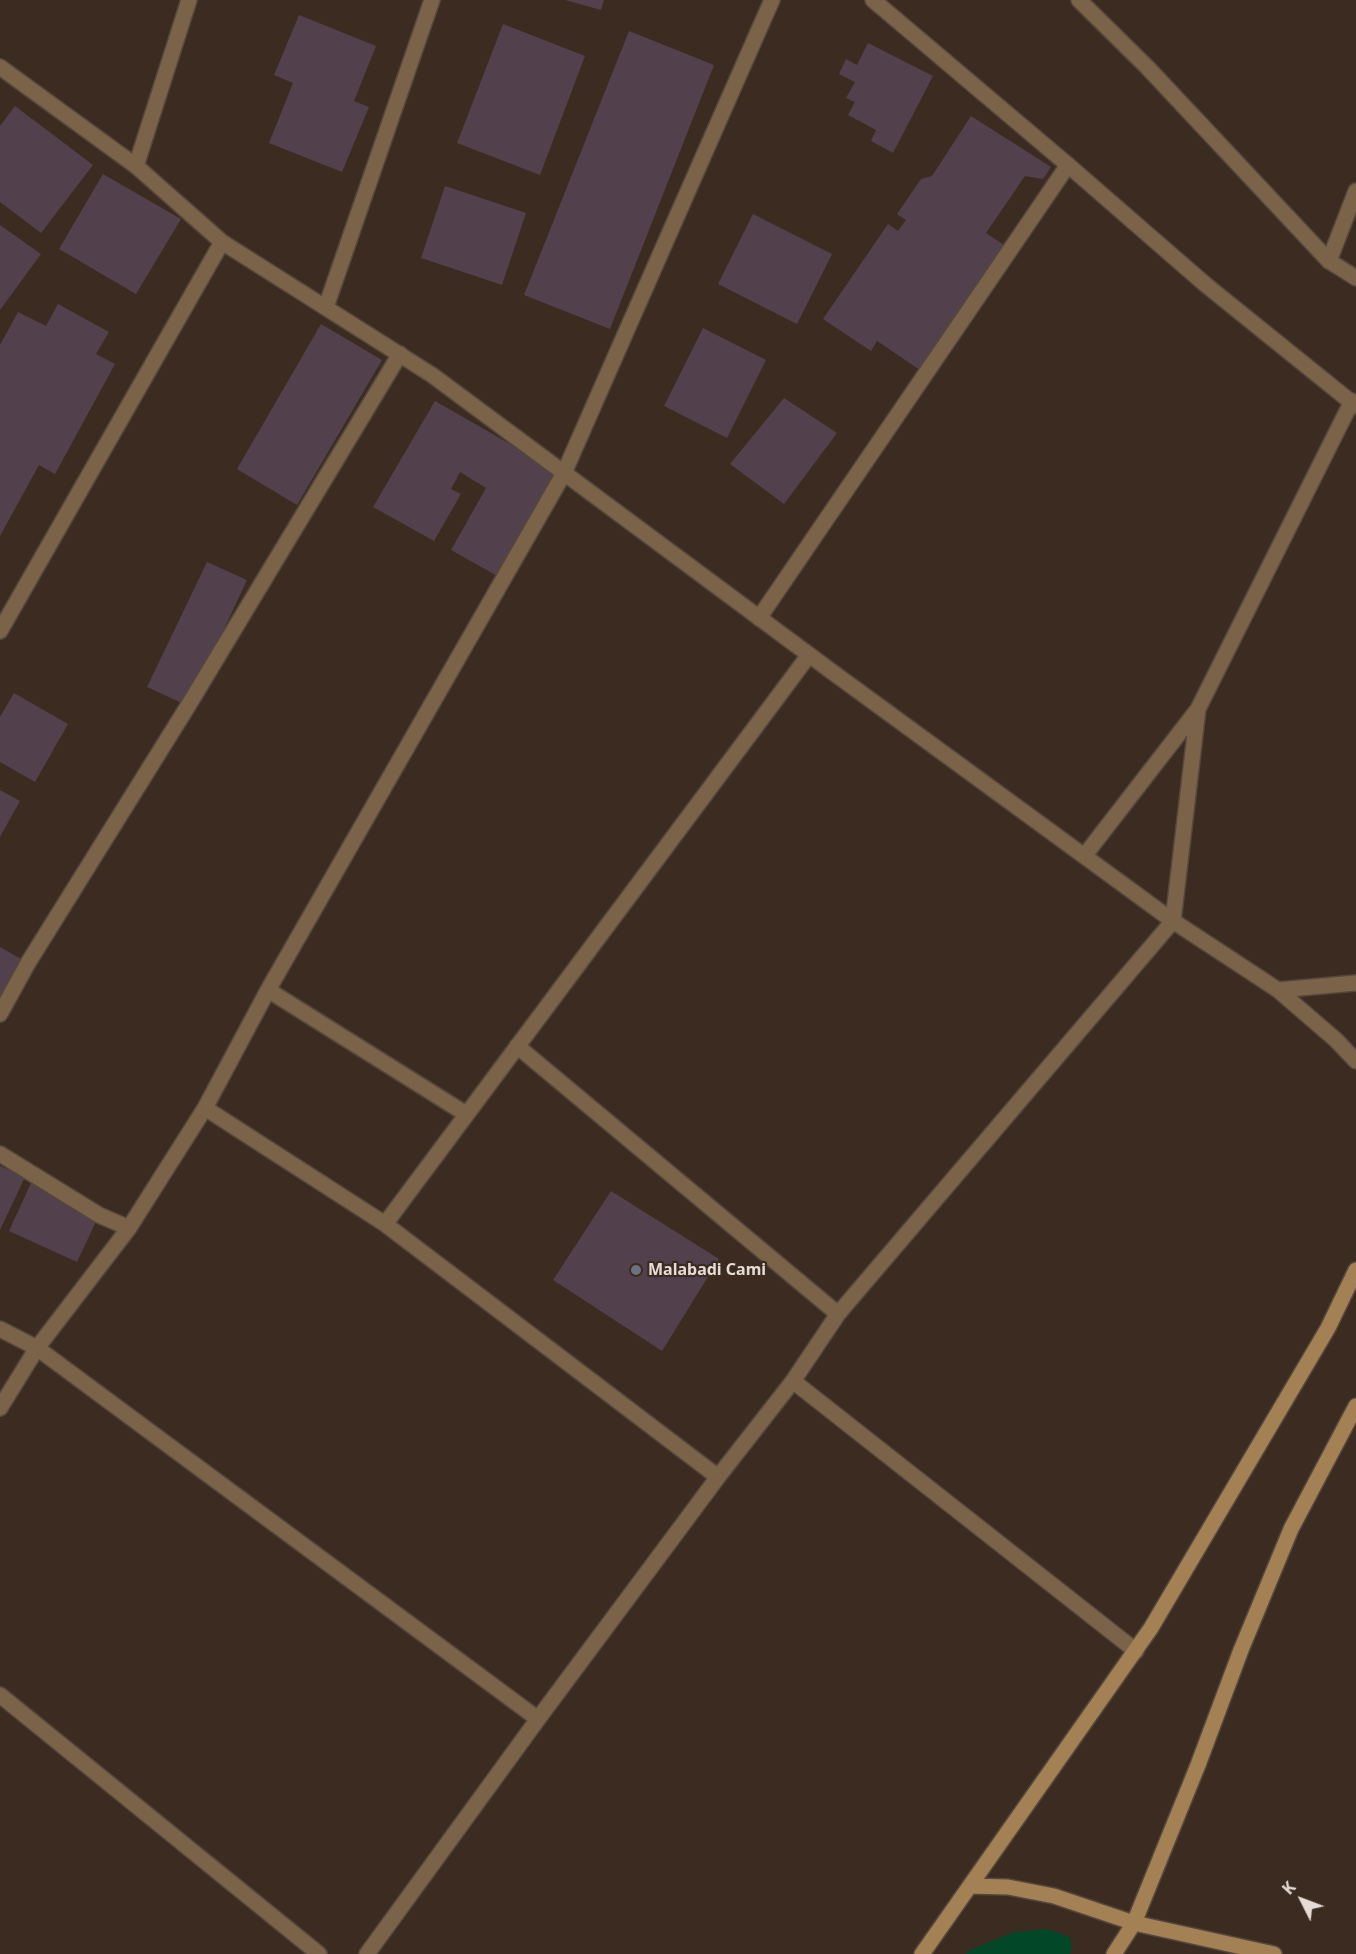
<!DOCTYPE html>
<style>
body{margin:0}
#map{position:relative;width:1356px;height:1954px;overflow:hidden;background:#3b2b20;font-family:"Noto Sans",sans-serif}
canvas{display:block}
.north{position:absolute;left:1272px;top:1870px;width:60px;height:60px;-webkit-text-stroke:4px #3b2b20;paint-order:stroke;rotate:312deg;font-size:16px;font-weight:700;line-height:24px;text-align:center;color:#e6dcd5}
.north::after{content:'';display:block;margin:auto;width:21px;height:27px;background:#e6dcd5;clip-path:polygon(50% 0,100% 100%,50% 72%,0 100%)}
</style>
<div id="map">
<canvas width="1356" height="1954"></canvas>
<div class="north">K</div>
</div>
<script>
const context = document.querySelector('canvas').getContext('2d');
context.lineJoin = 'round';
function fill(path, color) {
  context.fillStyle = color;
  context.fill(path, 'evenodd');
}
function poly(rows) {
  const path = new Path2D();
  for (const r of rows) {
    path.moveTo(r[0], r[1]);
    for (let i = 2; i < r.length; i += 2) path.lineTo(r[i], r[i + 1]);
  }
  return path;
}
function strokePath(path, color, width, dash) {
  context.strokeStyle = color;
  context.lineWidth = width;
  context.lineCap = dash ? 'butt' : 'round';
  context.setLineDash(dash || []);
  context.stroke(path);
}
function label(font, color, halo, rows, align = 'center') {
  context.font = font + ' "Noto Sans",sans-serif';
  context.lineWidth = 4.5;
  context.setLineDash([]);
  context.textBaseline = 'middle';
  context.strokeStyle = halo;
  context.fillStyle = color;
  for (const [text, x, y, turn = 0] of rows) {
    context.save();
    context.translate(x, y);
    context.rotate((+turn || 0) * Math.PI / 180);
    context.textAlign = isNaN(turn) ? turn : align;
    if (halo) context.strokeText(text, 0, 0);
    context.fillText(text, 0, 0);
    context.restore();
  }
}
const green = poly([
 [1047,1929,1070,1937,1072,1948,1070,1954,965,1954,970,1950,1014,1932]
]);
const building = poly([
 [565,0,604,0,601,10],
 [299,15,376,46,354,101,369,107,342,172,269,143,293,83,274,75],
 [503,24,585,56,540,175,457,143],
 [629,31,714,65,610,329,524,295],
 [868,43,933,76,893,153,871,141,876,130,848,115,855,102,846,98,855,82,839,74,846,59,857,65],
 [15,106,93,165,41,233,0,202,0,126],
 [971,116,1051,167,1043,179,1025,176,986,233,1004,245,920,370,877,341,871,351,823,319,888,224,898,231,906,220,897,214,921,179,932,176],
 [103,174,181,219,136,294,59,249],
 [445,186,526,213,502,285,421,258],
 [753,214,832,254,797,324,718,284],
 [0,225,41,254,0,310],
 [58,304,109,332,96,354,115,364,55,474,39,465,0,536,0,345,18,312,46,326],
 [321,324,382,360,297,505,237,469],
 [703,328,766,360,727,438,664,406],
 [784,398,837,433,784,504,730,464],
 [435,401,559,472,499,577,451,550,486,488,460,472,451,489,461,494,434,541,373,507],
 [207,562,247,580,188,706,147,687],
 [14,693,68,724,35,782,0,762,0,717],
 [0,790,20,801,0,837],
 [0,947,28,963,0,1014],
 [0,1166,25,1177,0,1230],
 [31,1183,99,1215,77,1262,9,1231],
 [611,1191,719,1259,662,1351,553,1280]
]);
const minor = poly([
 [136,166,189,0],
 [1329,261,1356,191],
 [326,307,432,0],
 [759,618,1068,165],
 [0,631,222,242],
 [1085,855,1198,709,1352,401],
 [268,990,466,1114],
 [0,1014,28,963,188,706,400,354],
 [517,1046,838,1314],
 [205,1108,385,1224,718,1477],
 [0,1154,99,1215,129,1228],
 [385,1224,809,655],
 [0,1329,37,1348,538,1719],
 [793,1381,1136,1651],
 [0,1408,37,1348,129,1228,205,1108,268,990,564,473,772,0],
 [0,1695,319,1954],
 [367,1954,538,1719,718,1477,793,1381,838,1314,1173,921,1198,709]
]);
const tertiary = poly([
 [873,0,1068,165,1206,285,1356,406],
 [1079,0,1148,68,1329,261,1356,278],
 [0,67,136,166,222,242,432,375,831,671,1173,921,1278,990,1336,1040,1356,1061],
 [1278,990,1356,983]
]);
const secondary = poly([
 [970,1886,1008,1887,1054,1896,1134,1923,1274,1954],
 [922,1954,1151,1628,1328,1328,1356,1270],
 [1114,1954,1134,1923,1198,1765,1241,1650,1291,1529,1356,1406]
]);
const markers = [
 [636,1270,6,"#6b7280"]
];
const poiNames = [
 ["Malabadi Cami",648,1270]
];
fill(green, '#034729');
fill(building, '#52414d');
strokePath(minor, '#56473d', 18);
strokePath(tertiary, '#56473d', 18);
strokePath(secondary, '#56473d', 18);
strokePath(minor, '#7a6349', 15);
strokePath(tertiary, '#7a6349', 15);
strokePath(secondary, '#a48055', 15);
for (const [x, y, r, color] of markers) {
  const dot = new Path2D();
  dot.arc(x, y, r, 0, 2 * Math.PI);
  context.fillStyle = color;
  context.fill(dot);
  strokePath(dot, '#3b2b20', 2);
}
label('bold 16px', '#e6dcd5', '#3b2b20', poiNames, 'left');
</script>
